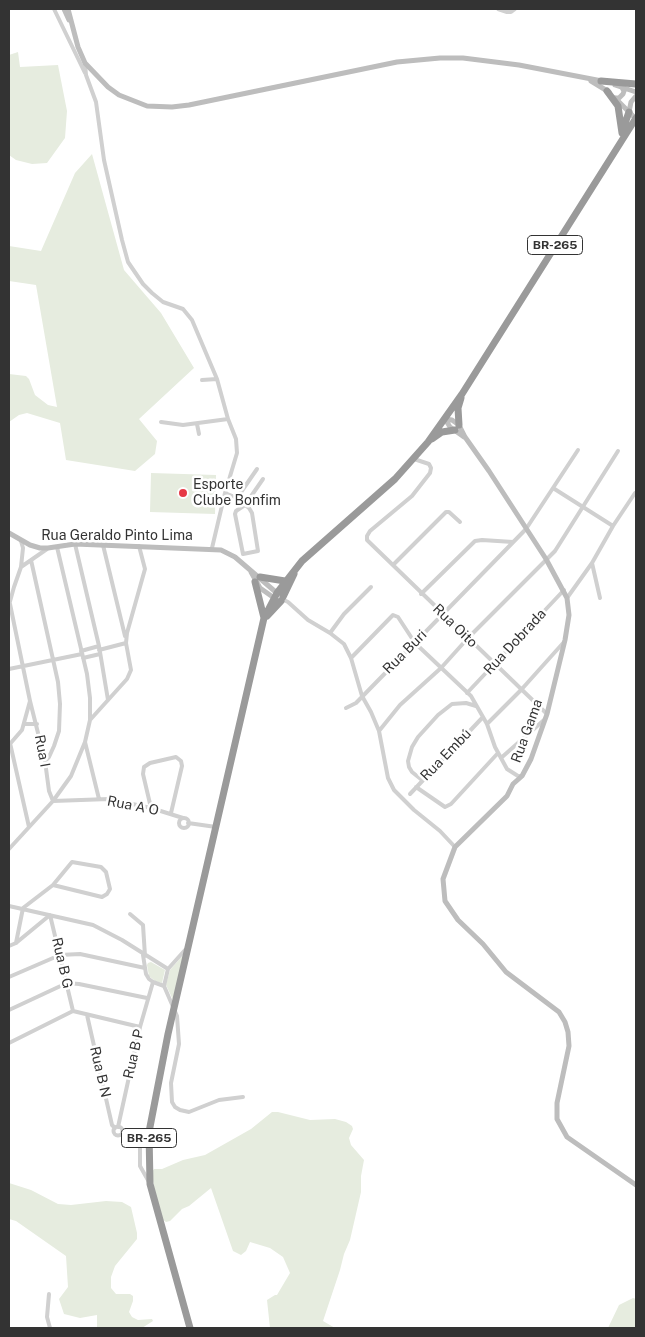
<!DOCTYPE html>
<meta charset="utf-8">
<style>
body{margin:0}
#map{position:relative;width:645px;height:1337px;overflow:hidden;background:#fff;font-family:"Public Sans",sans-serif}
canvas{display:block}
.frame{position:absolute;inset:0;border:10px solid #333;pointer-events:none}
</style>
<div id="map">
<canvas width="645" height="1337"></canvas>
<div class="frame"></div>
</div>
<script>
const context = document.querySelector('canvas').getContext('2d');
context.lineJoin = 'round';
function fill(path, color) {
  context.fillStyle = color;
  context.fill(path, 'evenodd');
}
function poly(rows) {
  const path = new Path2D();
  for (const r of rows) {
    if (r.length === 3) {
      path.moveTo(r[0] + r[2], r[1]);
      path.arc(r[0], r[1], r[2], 0, 2 * Math.PI);
      continue;
    }
    path.moveTo(r[0], r[1]);
    for (let i = 2; i < r.length; i += 2) path.lineTo(r[i], r[i + 1]);
  }
  return path;
}
function strokePath(path, color, width, dash) {
  context.strokeStyle = color;
  context.lineWidth = width;
  context.lineCap = dash ? 'butt' : 'round';
  context.setLineDash(dash || []);
  context.stroke(path);
}
function label(font, color, halo, rows, align = 'center') {
  context.font = font + ' "Public Sans",sans-serif';
  context.lineWidth = 5;
  context.setLineDash([]);
  context.textBaseline = 'middle';
  context.strokeStyle = halo;
  context.fillStyle = color;
  for (const [text, x, y, turn = 0] of rows) {
    context.save();
    context.translate(x, y);
    context.rotate((+turn || 0) * Math.PI / 180);
    context.textAlign = isNaN(turn) ? turn : align;
    if (halo) context.strokeText(text, 0, 0);
    context.fillText(text, 0, 0);
    context.restore();
  }
}
const green = poly([
 [18,52,20,67,58,65,67,111,65,138,47,163,32,164,16,160,9,155,9,55],
 [92,154,124,270,161,313,194,368,139,419,157,441,155,454,135,471,66,460,60,423,27,413,19,415,9,422,9,374,26,376,29,379,35,395,48,405,57,407,36,285,9,281,9,246,41,251,75,173],
 [151,473,216,475,215,514,150,512],
 [184,954,173,1000,166,985,170,970],
 [151,962,165,970,162,983,155,981,149,976,147,965,148,963],
 [272,1112,278,1112,310,1120,335,1119,346,1122,352,1126,353,1129,349,1138,351,1145,364,1160,361,1176,361,1192,350,1240,344,1254,340,1270,323,1321,335,1328,270,1328,267,1300,275,1295,277,1295,290,1273,283,1257,270,1248,250,1242,246,1251,241,1255,233,1251,211,1188,189,1206,182,1209,170,1221,166,1222,162,1219,156,1204,152,1172,154,1169,162,1169,183,1160,205,1155,251,1129],
 [9,1183,31,1190,58,1204,71,1205,106,1201,122,1202,131,1207,137,1233,137,1239,115,1266,111,1277,111,1288,116,1294,130,1294,133,1296,133,1301,129,1312,132,1317,138,1320,152,1319,153,1321,142,1328,97,1328,97,1315,80,1318,64,1314,59,1299,68,1287,66,1256,16,1221,9,1219],
 [633,1298,636,1299,636,1328,608,1328,619,1305]
]);
const street = poly([
 [54,9,85,73],
 [498,9,507,12,511,12,515,9],
 [85,64,86,75,96,102,104,160,122,240,128,262,143,284,152,293,163,302,183,309,192,320,217,379,228,419,236,439,237,453,225,493,212,548],
 [202,380,217,379],
 [161,422,183,425,228,419],
 [197,424,199,434],
 [414,459,429,464,431,468,430,473,412,496,370,531,367,536,367,540,547,714],
 [553,488,613,526],
 [225,493,237,498,245,505,249,508,252,513,258,551,243,554,235,514,236,511,245,505,263,479],
 [237,498,257,469],
 [21,541,23,548,21,567,47,549],
 [75,544,99,646,108,700],
 [103,545,125,636],
 [31,560,58,682,60,704,59,731,54,746,49,757,45,761],
 [592,563,600,598],
 [393,565,446,512,449,512,460,522],
 [421,594,475,541,482,540,513,542],
 [567,598,592,563,613,526,635,493],
 [282,599,288,602,308,620,330,633,344,644,351,658,362,696,371,712,379,731,388,778,394,790,414,810,440,831,455,847],
 [9,605,14,587,21,567],
 [330,633,344,614,371,587],
 [99,650,126,643],
 [81,651,99,646],
 [83,658,100,654],
 [351,658,393,615,398,617,415,643,471,696,487,724,495,747,507,769,518,776,522,776],
 [9,669,82,654],
 [467,693,564,590],
 [30,701,45,761,49,791,53,801,109,799,151,808,183,818],
 [346,708,356,703,526,529,578,450],
 [90,720,127,679,131,670,126,643,127,633,145,569,139,546],
 [24,724,37,724],
 [487,724,521,690,564,642],
 [379,731,400,705,441,668,468,638,555,551,618,451],
 [85,742,99,799],
 [10,743,29,827],
 [9,745,22,730,30,701,10,604],
 [501,758,544,720],
 [422,780,412,772,409,767,408,761,412,747,418,737,438,715,452,704,466,703,476,706],
 [416,787,445,807,451,804,498,753],
 [410,794,483,717],
 [151,808,143,774,144,767,150,763,176,757,181,761,182,766,171,813],
 [184,823,5],
 [188,823,216,827],
 [9,849,53,801,71,776,85,742,90,720,90,698,87,674,57,547],
 [9,906,93,925,122,940,168,969],
 [130,914,143,925,145,956],
 [50,915,73,1011],
 [16,943,23,908,53,885,72,862,101,867,106,872,110,889,107,894,102,897,53,885],
 [9,946,16,943,50,915],
 [185,950,168,969,164,986,177,1016,179,1044,171,1083,172,1102,175,1107,180,1110,189,1112,219,1100,243,1097],
 [143,955,146,974,149,979,153,982,164,986],
 [9,977,60,955,80,954,145,968],
 [9,1010,67,983,79,984,147,998],
 [87,1015,112,1125,115,1128],
 [9,1043,73,1011,140,1027],
 [118,1131,4.5],
 [118,1127,140,1027,153,982],
 [122,1133,140,1138,140,1166,149,1182],
 [49,1294,47,1317,50,1328]
]);
const secondary = poly([
 [64,9,69,20],
 [68,9,78,47,85,63,108,87,119,95,147,106,172,107,189,105,397,62,440,58,463,58,519,65,602,81],
 [591,81,609,92],
 [615,85,636,92],
 [636,96,631,102,629,112,636,119],
 [615,98,629,112],
 [615,98,619,98,623,94,624,91,621,86],
 [445,419,452,420,459,425,465,437,489,471,546,559,567,598,569,615,565,640,547,714,531,759,522,776,513,784,507,796,455,847,443,879,445,901,458,920,483,944,506,972,559,1012,565,1022,568,1032,569,1046,557,1103,557,1119,567,1137,636,1185],
 [445,419,450,427,464,437],
 [9,533,30,545,40,548,48,548,75,544,221,550,235,557,278,594],
 [251,572,260,588,277,600]
]);
const highway = poly([
 [601,81,636,84],
 [607,91,618,106,622,133],
 [623,129,629,112],
 [459,425,458,408,461,398],
 [432,439,442,432,455,430],
 [260,577,285,581],
 [255,582,264,618],
 [283,597,294,574],
 [267,616,281,601],
 [190,1328,150,1184,149,1132,168,1034,264,618,277,593,302,561,395,479,428,442,462,394,636,118]
]);
const markers = [
 [183,493,5,"#e63946"]
];
const shields = [
 [555,245,55],
 [149,1138,55]
];
const shieldNames = [
 ["BR-265",555,245],
 ["BR-265",149,1138]
];
const poiNames = [
 ["Esporte",193,485],
 ["Clube Bonfim",193,501]
];
const streetNames = [
 ["Rua Geraldo Pinto Lima",117,536],
 ["Rua Oito",455,626,44],
 ["Rua Dobrada",515,642,-47],
 ["Rua Buri",405,652,-45],
 ["Rua Gama",527,731,-70],
 ["Rua I",42,751,79],
 ["Rua Embú",446,755,-46],
 ["Rua A O",133,806,11],
 ["Rua B G",62,963,77],
 ["Rua B P",134,1054,-77],
 ["Rua B N",100,1072,77]
];
fill(green, '#e6ecdf');
strokePath(street, '#d0d0d0', 4);
strokePath(secondary, '#bdbdbd', 5);
strokePath(highway, '#9a9a9a', 7);
for (const [x, y, r, color] of markers) {
  const dot = new Path2D();
  dot.arc(x, y, r, 0, 2 * Math.PI);
  context.fillStyle = color;
  context.fill(dot);
  strokePath(dot, '#fff', 2);
}
for (const [x, y, w] of shields) {
  const box = new Path2D();
  box.roundRect(x - w / 2, y - 9.5, w, 19, 4);
  context.fillStyle = '#fff';
  context.fill(box);
  strokePath(box, '#333', 1);
}
label('bold 12px', '#333', null, shieldNames);
label('14px', '#333', '#fff', poiNames, 'left');
label('14px', '#333', '#fff', streetNames);
</script>
